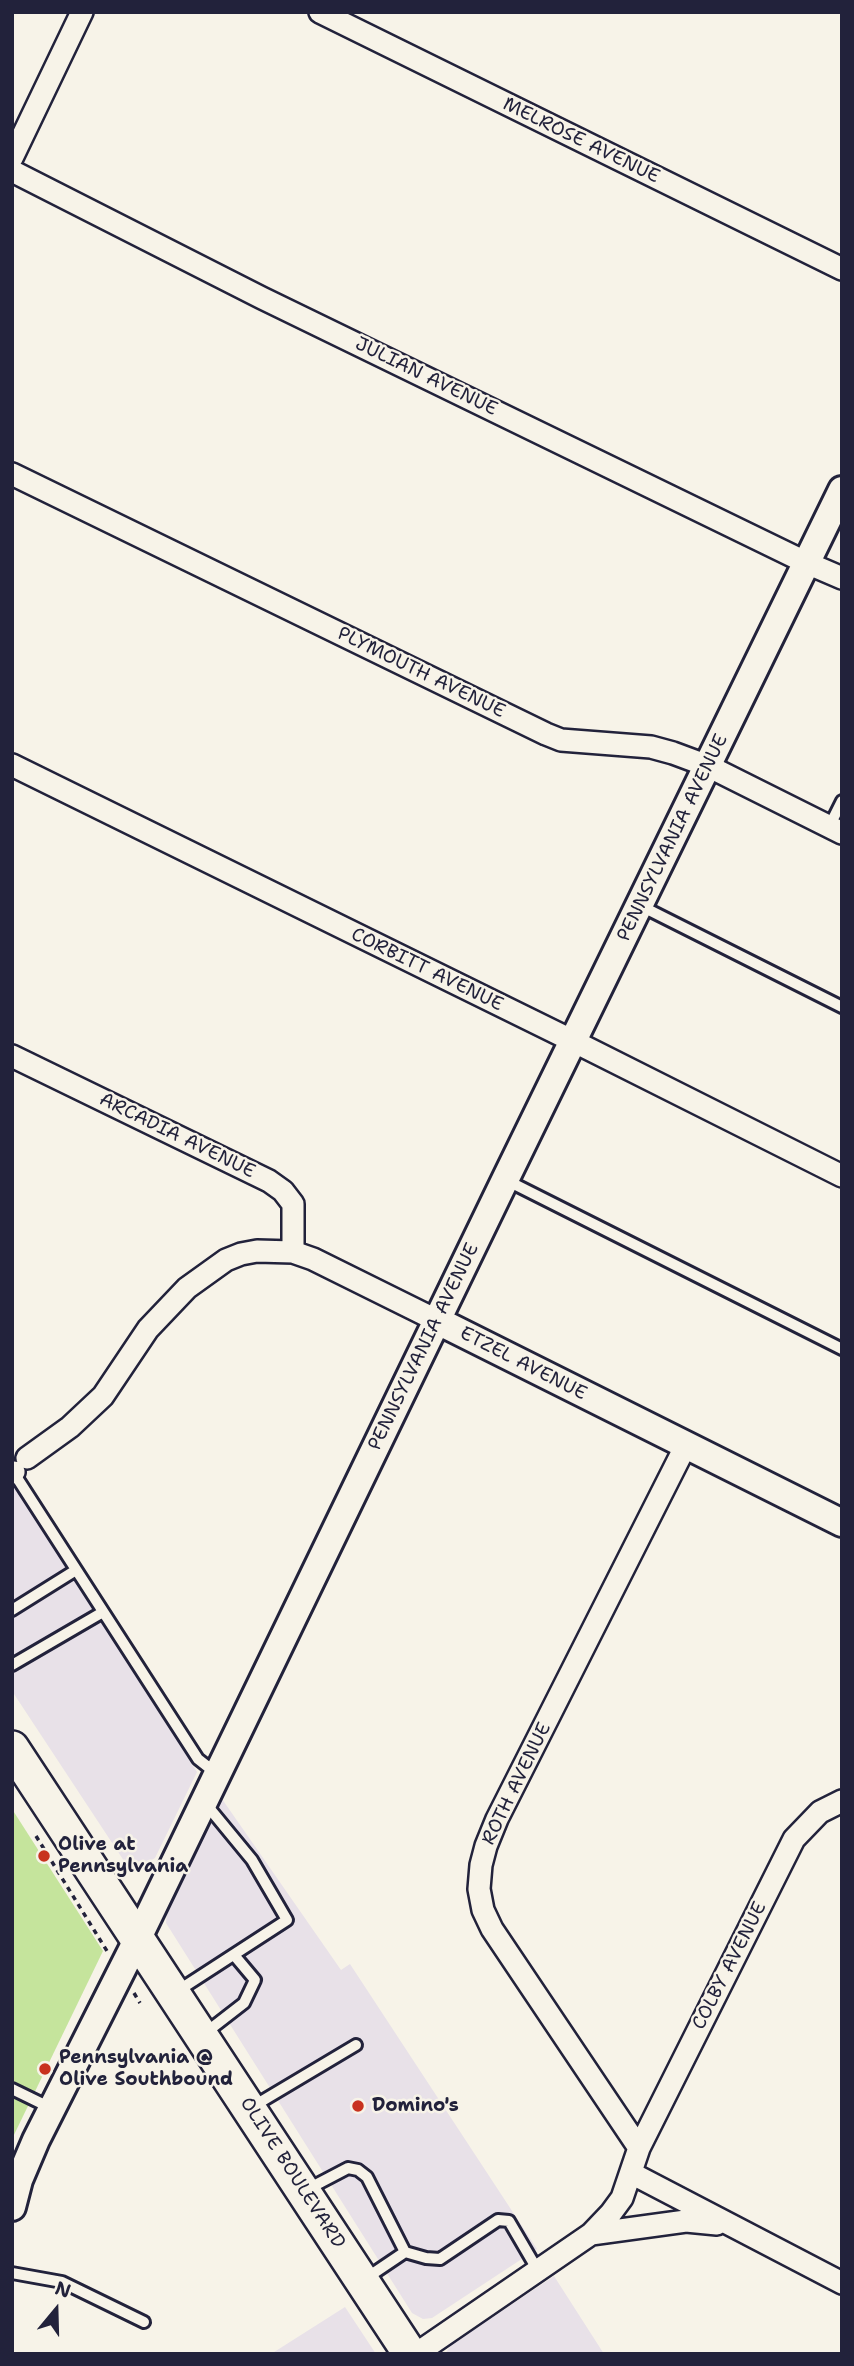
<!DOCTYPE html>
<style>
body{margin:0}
#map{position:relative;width:854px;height:2366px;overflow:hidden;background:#f7f3e8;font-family:"Shantell Sans",sans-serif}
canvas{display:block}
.frame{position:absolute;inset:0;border:14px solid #22223b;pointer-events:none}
.north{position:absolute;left:21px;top:2275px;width:70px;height:70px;-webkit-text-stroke:5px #f7f3e8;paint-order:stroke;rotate:19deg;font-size:19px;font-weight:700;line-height:28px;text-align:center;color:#22223b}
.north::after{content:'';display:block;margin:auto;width:24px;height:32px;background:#22223b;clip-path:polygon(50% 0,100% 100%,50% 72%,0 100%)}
</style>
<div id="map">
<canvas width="854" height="2366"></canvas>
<div class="frame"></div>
<div class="north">N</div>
</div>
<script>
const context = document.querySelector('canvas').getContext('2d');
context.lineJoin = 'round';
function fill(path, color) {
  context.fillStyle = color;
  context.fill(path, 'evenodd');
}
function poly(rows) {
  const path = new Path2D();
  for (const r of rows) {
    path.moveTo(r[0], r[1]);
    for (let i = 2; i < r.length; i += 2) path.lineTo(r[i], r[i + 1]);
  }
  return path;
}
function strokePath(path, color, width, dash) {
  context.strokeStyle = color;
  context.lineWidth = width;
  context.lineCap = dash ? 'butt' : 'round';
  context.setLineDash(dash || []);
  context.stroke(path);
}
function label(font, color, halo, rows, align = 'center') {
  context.font = font + ' "Shantell Sans",sans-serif';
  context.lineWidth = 5;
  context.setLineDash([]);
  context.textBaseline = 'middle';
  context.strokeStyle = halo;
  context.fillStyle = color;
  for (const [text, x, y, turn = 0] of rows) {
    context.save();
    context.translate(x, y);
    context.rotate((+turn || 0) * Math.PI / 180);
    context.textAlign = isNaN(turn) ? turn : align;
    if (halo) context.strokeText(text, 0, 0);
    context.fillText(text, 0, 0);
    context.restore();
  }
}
const built = poly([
 [14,1485,197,1772,155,1858,137,1868,126,1864,12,1691,12,1487],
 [222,1799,341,1970,350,1964,537,2249,432,2318,423,2319,412,2313,166,1923,167,1911],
 [554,2276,604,2354,445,2354,451,2345],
 [345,2307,376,2354,271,2354]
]);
const green = poly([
 [12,1809,103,1951,12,2139]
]);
const path = poly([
 [36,1836,107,1951],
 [134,1993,140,2003]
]);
const service = poly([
 [829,827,842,801],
 [641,906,842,1007],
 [506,1180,842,1349],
 [12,1470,198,1759,217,1774],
 [12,1610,76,1570],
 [12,1665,103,1612],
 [176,1992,287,1920,252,1860,210,1809,204,1806],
 [204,2034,244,2003,255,1980,234,1955],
 [12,2089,51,2108],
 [252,2107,356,2045],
 [306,2190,348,2168,358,2170,367,2177,405,2252],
 [12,2273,62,2282,144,2322],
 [365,2279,405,2252,426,2258,440,2259,498,2220,509,2221,537,2269]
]);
const minor = poly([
 [320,12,842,269],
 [12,158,82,12],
 [12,171,262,298,807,563,842,578],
 [12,474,546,734,561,740,651,747,673,753,708,766,842,833],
 [12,765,573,1041,842,1176],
 [12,1056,269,1181,283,1191,293,1204,293,1252],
 [27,1458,70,1427,103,1396,148,1329,187,1288,226,1260,241,1254,257,1251,293,1252,313,1259,436,1320],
 [12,1473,14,1472],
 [639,2148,492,1929,483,1910,479,1889,481,1865,486,1846,497,1819,686,1445],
 [631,2173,842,2283],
 [591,2234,686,2221,717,2224],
 [416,2354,591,2234,611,2213,622,2198,639,2148,794,1839,820,1812,842,1801]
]);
const tertiary = poly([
 [436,1320,842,1523],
 [12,2207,19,2180,36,2140,138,1938,505,1180,842,490]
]);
const primary = poly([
 [12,1748,410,2354]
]);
const markers = [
 [44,1856,7,"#c8321e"],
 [45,2069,7,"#c8321e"],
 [358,2106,7,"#c8321e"]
];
const streetNames = [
 ["MELROSE AVENUE",581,141,26],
 ["JULIAN AVENUE",426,377,26],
 ["PLYMOUTH AVENUE",421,673,26],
 ["PENNSYLVANIA AVENUE",673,838,-64],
 ["CORBITT AVENUE",427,970,26],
 ["ARCADIA AVENUE",177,1136,26],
 ["PENNSYLVANIA AVENUE",424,1347,-64],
 ["ETZEL AVENUE",523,1364,27],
 ["ROTH AVENUE",517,1784,-64],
 ["COLBY AVENUE",730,1966,-63],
 ["OLIVE BOULEVARD",292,2173,57]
];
const poiNames = [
 ["Olive at",58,1845],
 ["Pennsylvania",58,1867],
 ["Pennsylvania @",59,2058],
 ["Olive Southbound",59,2080],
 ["Domino's",372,2106]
];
fill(built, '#e8e1e8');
fill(green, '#c5e49c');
strokePath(service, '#22223b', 16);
strokePath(minor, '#22223b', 26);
strokePath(tertiary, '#22223b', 32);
strokePath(primary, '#22223b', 38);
strokePath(path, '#22223b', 3.5, [5, 5]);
strokePath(service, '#f7f3e8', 10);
strokePath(minor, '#f7f3e8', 21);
strokePath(tertiary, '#f7f3e8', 26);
strokePath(primary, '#f7f3e8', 33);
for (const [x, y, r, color] of markers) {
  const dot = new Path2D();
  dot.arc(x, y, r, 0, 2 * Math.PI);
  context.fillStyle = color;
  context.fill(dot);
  strokePath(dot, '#f7f3e8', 2.5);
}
label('19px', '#22223b', '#f7f3e8', streetNames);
label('bold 19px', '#22223b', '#f7f3e8', poiNames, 'left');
</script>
